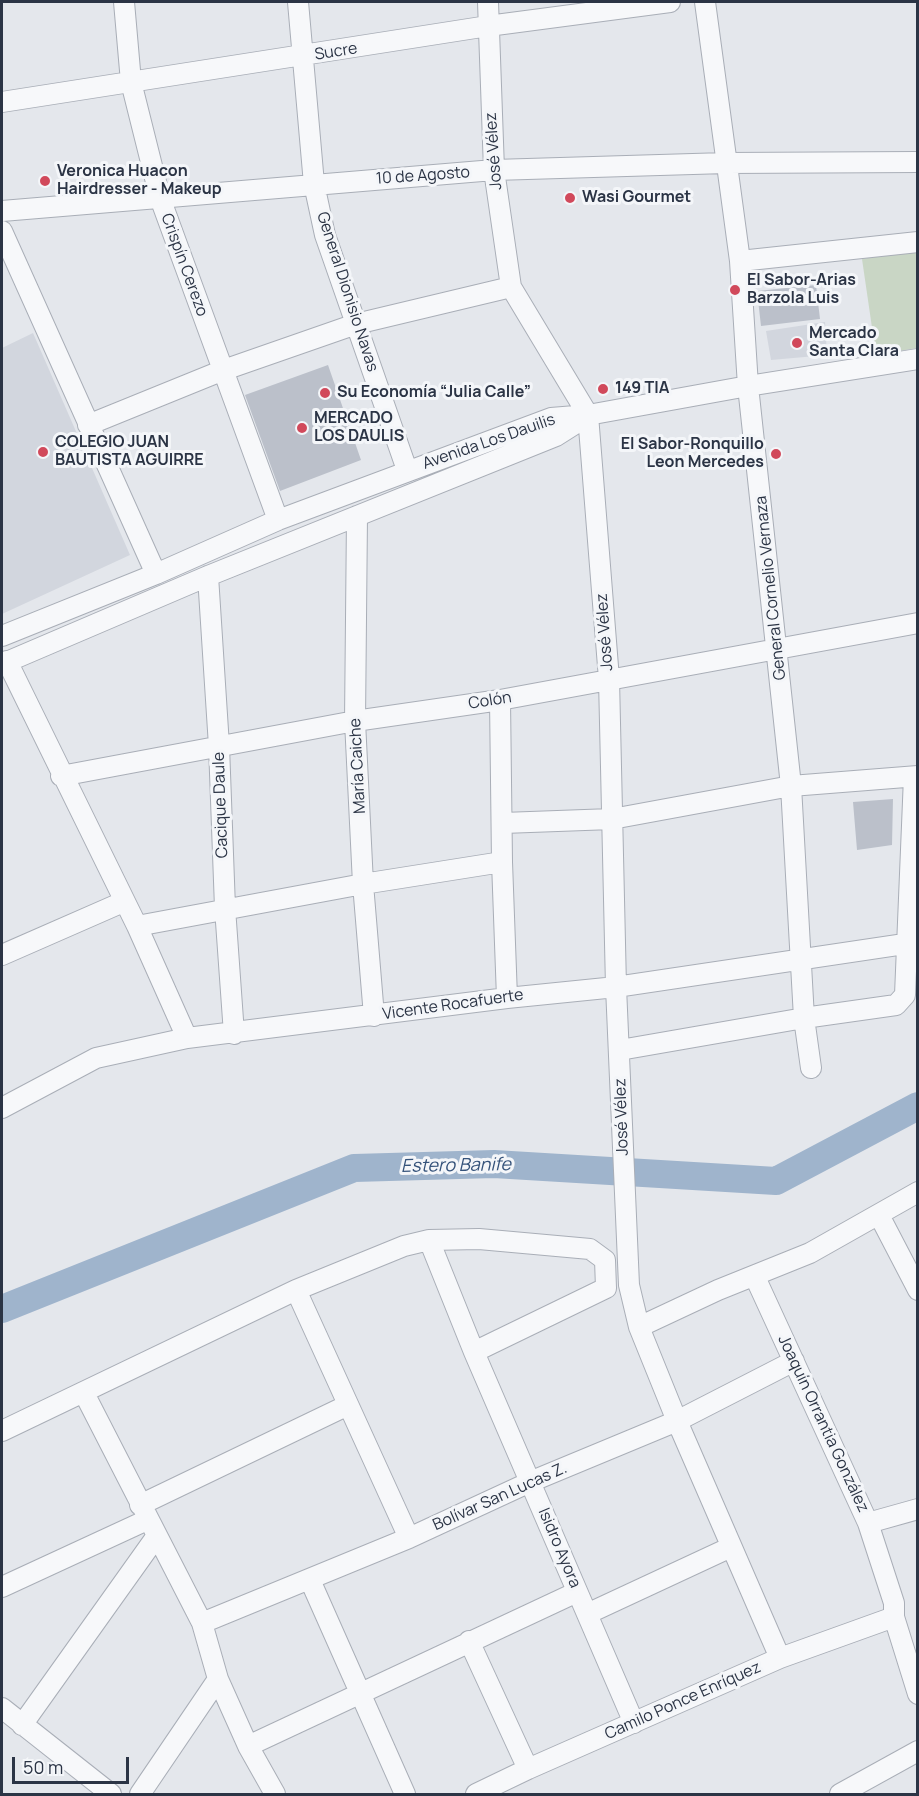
<!DOCTYPE html>
<meta charset="utf-8">
<style>
body{margin:0}
#map{position:relative;width:919px;height:1796px;overflow:hidden;background:#e4e7ec;font-family:Manrope,sans-serif}
canvas{display:block}
.frame{position:absolute;inset:0;border:3px solid #2b3445;pointer-events:none}
.scale{position:absolute;left:12px;top:1757px;width:117px;height:27px;box-sizing:border-box;border:3px solid #2b3445;border-top:0;padding-left:8px;font-size:18px;line-height:21px;white-space:nowrap;color:#2b3445;-webkit-text-stroke:4px #f4f6f9;paint-order:stroke}
</style>
<div id="map">
<canvas width="919" height="1796"></canvas>
<div class="frame"></div>
<div class="scale">50 m</div>
</div>
<script>
const context = document.querySelector('canvas').getContext('2d');
context.lineJoin = 'round';
function fill(path, color) {
  context.fillStyle = color;
  context.fill(path, 'evenodd');
}
function poly(rows) {
  const path = new Path2D();
  for (const r of rows) {
    path.moveTo(r[0], r[1]);
    for (let i = 2; i < r.length; i += 2) path.lineTo(r[i], r[i + 1]);
  }
  return path;
}
function strokePath(path, color, width, dash) {
  context.strokeStyle = color;
  context.lineWidth = width;
  context.lineCap = dash ? 'butt' : 'round';
  context.setLineDash(dash || []);
  context.stroke(path);
}
function label(font, color, halo, rows, align = 'center') {
  context.font = font + ' Manrope,sans-serif';
  context.lineWidth = 6;
  context.setLineDash([]);
  context.textBaseline = 'middle';
  context.strokeStyle = halo;
  context.fillStyle = color;
  for (const [text, x, y, turn = 0] of rows) {
    context.save();
    context.translate(x, y);
    context.rotate((+turn || 0) * Math.PI / 180);
    context.textAlign = isNaN(turn) ? turn : align;
    if (halo) context.strokeText(text, 0, 0);
    context.fillText(text, 0, 0);
    context.restore();
  }
}
const built = poly([
 [825,322,827,355,771,360,766,331],
 [33,333,130,555,2,614,2,348]
]);
const green = poly([
 [917,249,917,348,876,355,862,259]
]);
const river = poly([
 [2,1309,354,1168,494,1164,776,1181,918,1106]
]);
const building = poly([
 [816,285,820,319,761,326,757,291],
 [328,365,361,460,280,491,245,395],
 [893,799,892,845,857,850,853,802]
]);
const minor = poly([
 [124,2,131,82,160,198,278,520],
 [298,2,314,184,325,235,407,470],
 [488,2,494,170,511,287,588,415,609,679,616,987,629,1285,639,1327,677,1421,780,1658],
 [705,2,740,261,748,386,791,786,804,1018,811,1068],
 [2,102,488,26,670,2],
 [2,211,494,170,726,163,918,162],
 [2,231,156,574],
 [740,261,918,242],
 [88,425,221,371,356,324,511,287],
 [357,516,355,721,363,884,374,1016],
 [208,576,219,746,225,908,234,1034],
 [2,636,156,574,278,520,551,418,588,415,748,386,918,359],
 [7,661,137,926,187,1038],
 [2,664,208,576,556,436,586,417],
 [500,700,502,862,507,998],
 [61,776,355,721,500,700,918,623],
 [503,823,612,819,791,786,918,776],
 [137,926,363,884,502,862],
 [2,955,123,902],
 [620,1050,804,1018,896,1005,905,995,914,777],
 [2,1108,96,1058,187,1038,507,998,616,987,918,942],
 [879,1215,918,1290],
 [429,1240,474,1352,634,1723],
 [755,1277,868,1523,894,1603,894,1617,918,1694],
 [296,1290,409,1538],
 [639,1327,718,1290,810,1253,918,1192],
 [84,1393,202,1623,218,1679,248,1746,275,1794],
 [2,1431,296,1290,404,1246,429,1240,479,1239,590,1249,605,1260,606,1288,474,1352],
 [140,1505,348,1405],
 [868,1523,918,1509],
 [310,1580,405,1794],
 [2,1587,147,1520],
 [587,1614,731,1547],
 [202,1623,409,1538,530,1482,677,1421,794,1361],
 [469,1641,528,1769],
 [2,1708,111,1794],
 [22,1725,156,1537],
 [248,1746,577,1592],
 [140,1794,218,1679],
 [476,1794,528,1769,780,1658,894,1617],
 [840,1794,918,1751]
]);
const markers = [
 [45,181,6,"#d1495b"],
 [570,198,6,"#d1495b"],
 [735,290,6,"#d1495b"],
 [797,343,6,"#d1495b"],
 [603,389,6,"#d1495b"],
 [325,393,6,"#d1495b"],
 [302,428,6,"#d1495b"],
 [43,452,6,"#d1495b"],
 [776,454,6,"#d1495b"]
];
const streetNames = [
 ["Sucre",336,52,-9],
 ["José Vélez",494,151,-94],
 ["10 de Agosto",423,176,-4],
 ["Crispín Cerezo",184,265,70],
 ["General Dionisio Navas",347,292,72],
 ["Avenida Los Dauilis",489,442,-19],
 ["General Cornelio Vernaza",771,588,-96],
 ["José Vélez",605,632,-94],
 ["Colón",490,701,-9],
 ["María Caiche",358,766,-93],
 ["Cacique Daule",221,805,-92],
 ["Vicente Rocafuerte",453,1005,-8],
 ["José Vélez",622,1117,-92],
 ["Joaquín Orrantia González",823,1424,65],
 ["Bolívar San Lucas Z.",500,1497,-24],
 ["Isidro Ayora",559,1548,67],
 ["Camilo Ponce Enríquez",683,1701,-24]
];
const poiNames = [
 ["Veronica Huacon",57,172],
 ["Hairdresser - Makeup",57,190],
 ["Wasi Gourmet",582,198],
 ["El Sabor-Arias",747,281],
 ["Barzola Luis",747,299],
 ["Mercado",809,334],
 ["Santa Clara",809,352],
 ["149 TIA",615,389],
 ["Su Economía “Julia Calle”",337,393],
 ["MERCADO",314,419],
 ["LOS DAULIS",314,437],
 ["COLEGIO JUAN",55,443],
 ["BAUTISTA AGUIRRE",55,461],
 ["El Sabor-Ronquillo",764,445,"right"],
 ["Leon Mercedes",764,463,"right"]
];
const waterNames = [
 ["Estero Banife",456,1166,-1]
];
fill(built, '#d2d6de');
fill(green, '#c9d6c5');
strokePath(river, '#9fb4cc', 28);
fill(building, '#bbc0ca');
strokePath(minor, '#a9aeb7', 22);
strokePath(minor, '#f7f8fa', 20);
for (const [x, y, r, color] of markers) {
  const dot = new Path2D();
  dot.arc(x, y, r, 0, 2 * Math.PI);
  context.fillStyle = color;
  context.fill(dot);
  strokePath(dot, '#f4f6f9', 2);
}
label('16px', '#2b3445', '#f4f6f9', streetNames);
label('bold 16px', '#2b3445', '#f4f6f9', poiNames, 'left');
label('italic 18px', '#34527a', '#f4f6f9', waterNames);
</script>
